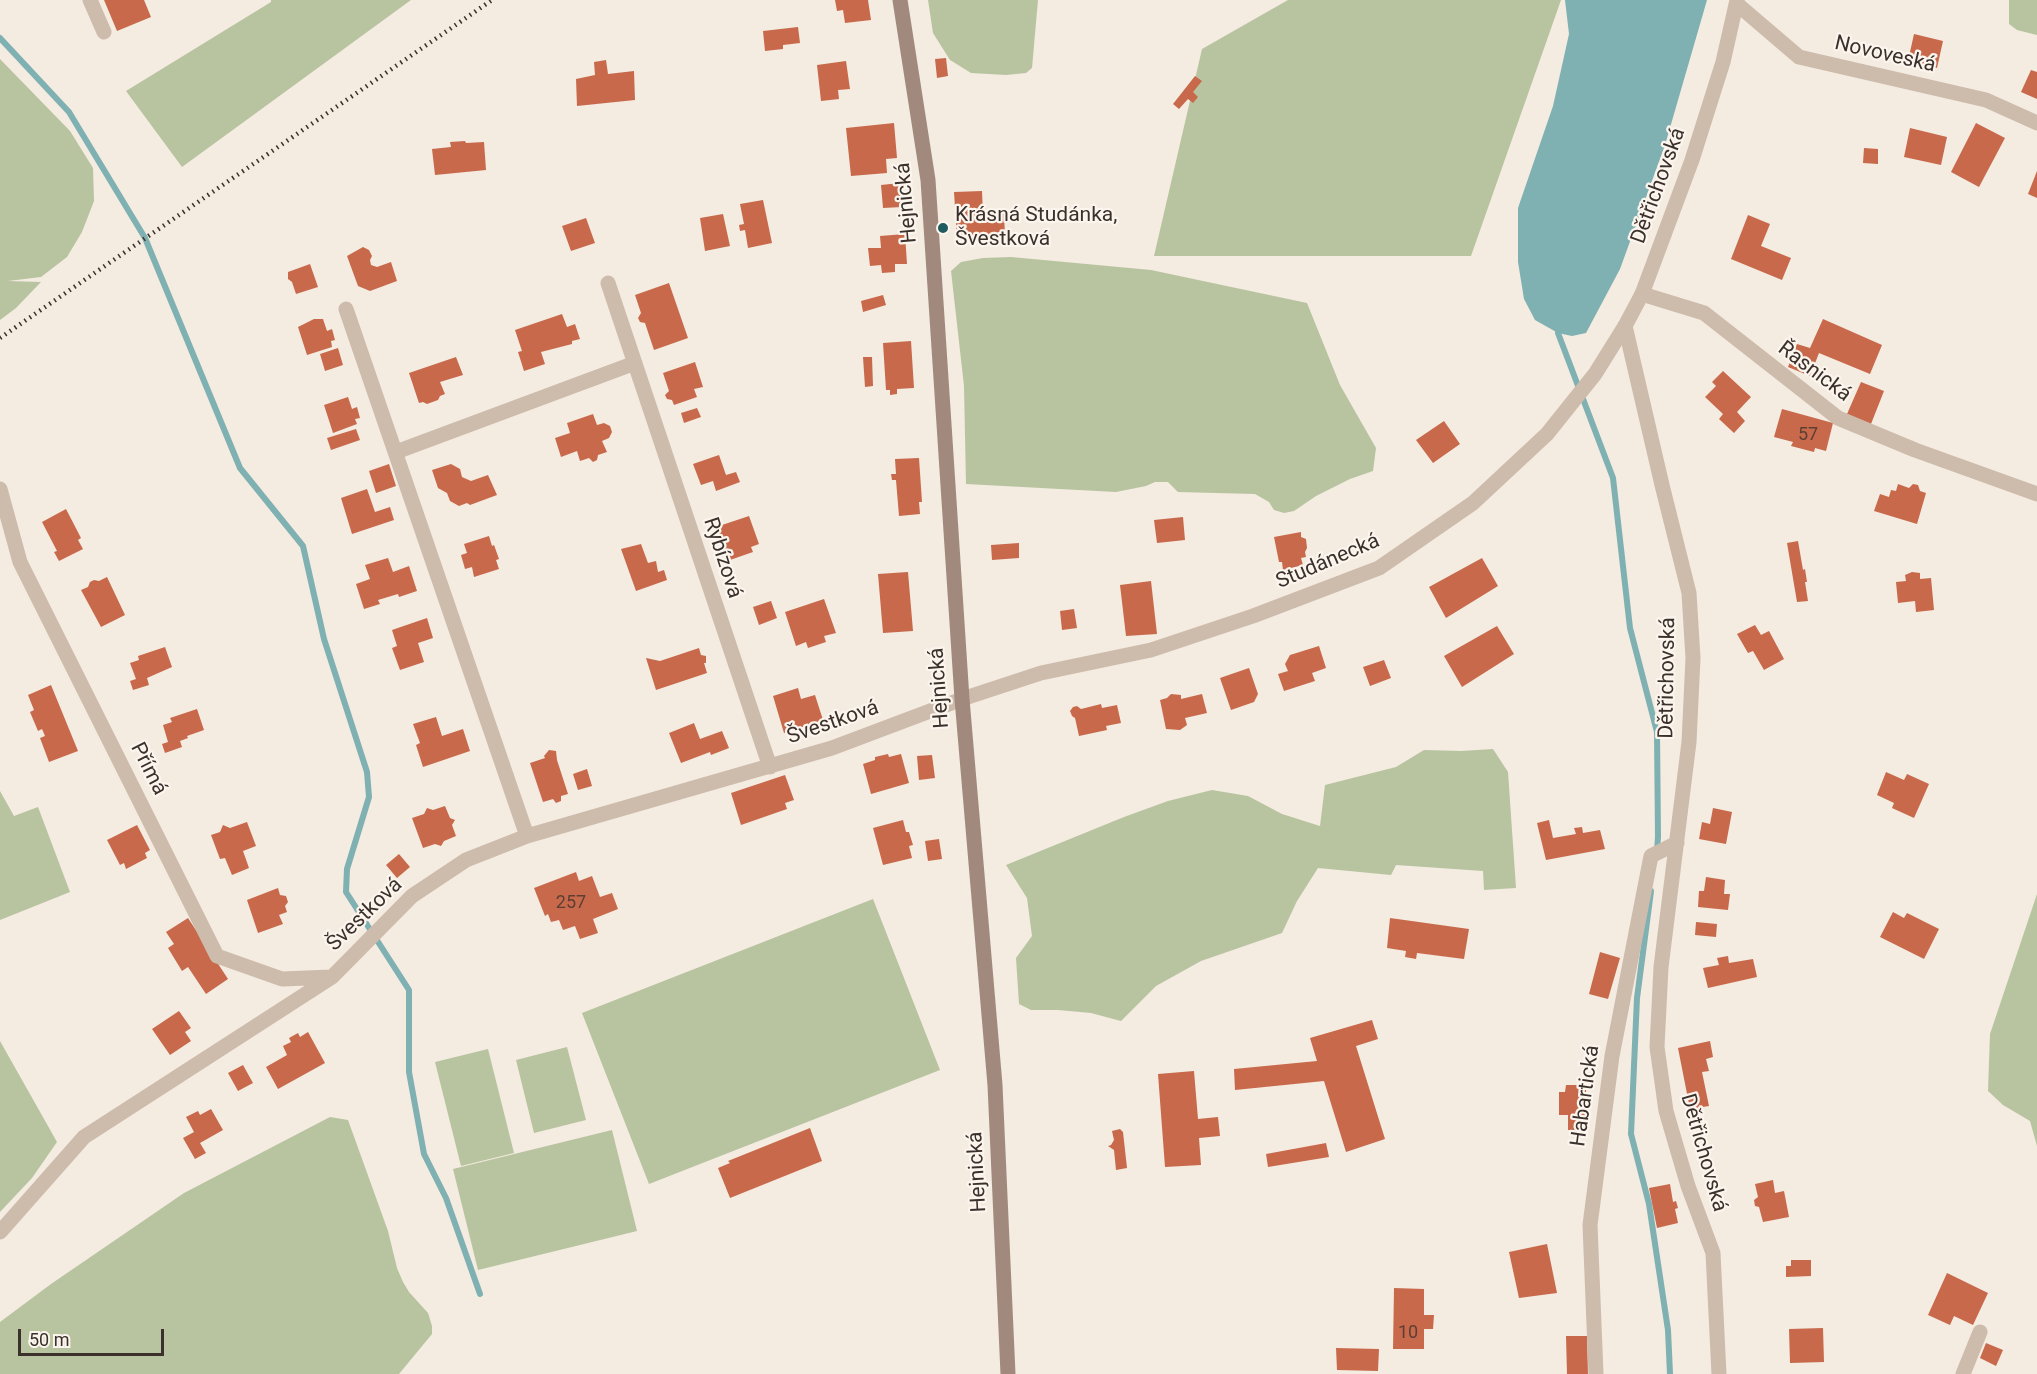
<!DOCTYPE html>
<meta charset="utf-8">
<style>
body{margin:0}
#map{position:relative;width:2037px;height:1374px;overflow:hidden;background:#f4ebe1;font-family:Roboto,sans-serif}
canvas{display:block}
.scale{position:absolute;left:18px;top:1329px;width:146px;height:27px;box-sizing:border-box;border:3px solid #3b302b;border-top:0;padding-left:8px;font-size:18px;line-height:21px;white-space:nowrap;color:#3b302b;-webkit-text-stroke:4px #fbf5ee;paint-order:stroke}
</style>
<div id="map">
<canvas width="2037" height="1374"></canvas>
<div class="scale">50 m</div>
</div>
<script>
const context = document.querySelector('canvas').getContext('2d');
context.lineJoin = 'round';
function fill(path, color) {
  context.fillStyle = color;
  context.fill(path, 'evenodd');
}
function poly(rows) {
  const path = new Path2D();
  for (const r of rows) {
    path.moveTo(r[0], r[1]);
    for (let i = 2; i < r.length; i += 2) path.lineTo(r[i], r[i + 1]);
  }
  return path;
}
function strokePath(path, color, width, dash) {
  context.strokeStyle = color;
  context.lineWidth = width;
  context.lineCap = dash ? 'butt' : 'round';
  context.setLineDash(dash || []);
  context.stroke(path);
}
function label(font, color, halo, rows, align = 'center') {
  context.font = font + ' Roboto,sans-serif';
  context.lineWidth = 4.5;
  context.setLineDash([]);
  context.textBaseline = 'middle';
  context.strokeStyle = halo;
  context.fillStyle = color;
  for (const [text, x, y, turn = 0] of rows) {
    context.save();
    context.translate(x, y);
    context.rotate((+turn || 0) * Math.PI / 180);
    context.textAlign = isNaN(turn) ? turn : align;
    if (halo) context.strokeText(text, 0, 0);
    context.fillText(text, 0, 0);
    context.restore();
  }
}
const green = poly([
 [271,0,411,0,182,167,126,91,271,2],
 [928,0,1038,0,1032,68,1026,73,1006,75,971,73,950,60,933,33],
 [1288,0,1561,0,1471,256,1154,256,1202,49],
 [2009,0,2037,0,2037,35,2017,30,2009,24],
 [0,59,70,131,93,168,94,201,82,232,67,257,41,277,8,281,41,282,16,308,0,320],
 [1011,257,1151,270,1307,303,1340,385,1376,448,1373,471,1350,479,1316,496,1294,511,1284,513,1274,510,1269,502,1255,494,1178,492,1168,482,1155,482,1146,486,1116,492,966,484,964,386,951,271,961,262,983,258],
 [1493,749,1508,772,1516,888,1484,890,1483,871,1396,865,1391,875,1318,868,1297,901,1282,933,1201,961,1156,986,1121,1021,1091,1013,1058,1010,1031,1010,1019,1004,1016,958,1032,936,1027,898,1006,865,1124,817,1168,801,1212,790,1248,796,1282,814,1320,826,1325,785,1396,767,1424,750,1461,751],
 [0,791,14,816,38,807,70,892,0,920],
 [2037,894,2037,1146,2030,1121,2003,1105,1988,1091,1990,1034],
 [873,899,940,1070,649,1184,582,1013],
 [0,1041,57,1142,32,1178,0,1212],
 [567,1047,586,1120,534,1133,516,1060],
 [488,1049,514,1153,461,1166,435,1062],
 [330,1117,348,1120,388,1231,397,1268,403,1282,409,1292,428,1313,432,1326,432,1334,399,1374,0,1374,0,1322,51,1284,184,1193],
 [612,1130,637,1231,478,1270,453,1169]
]);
const water = poly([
 [1565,0,1707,0,1665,145,1620,269,1586,333,1572,336,1558,333,1535,320,1524,299,1518,262,1518,208,1553,106,1569,34]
]);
const stream = poly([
 [0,38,69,112,145,238,240,468,303,546,324,639,367,772,369,797,347,869,346,892,409,990,409,1072,424,1154,446,1198,480,1294],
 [1559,327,1558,333,1613,478,1630,628,1657,732,1658,837,1657,851],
 [1651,891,1637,998,1631,1134,1649,1204,1668,1330,1670,1374]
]);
const building = poly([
 [104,0,144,0,151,17,117,31],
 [835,0,868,0,871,20,845,23,843,10,837,11],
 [798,27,800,43,783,45,783,49,765,51,763,31],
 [1914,34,1943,41,1937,68,1908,61],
 [946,58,948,76,937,78,935,59],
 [606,60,608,74,634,71,635,100,577,106,576,79,595,75,594,62],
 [846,61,850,89,838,90,839,99,821,101,817,65],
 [2031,70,2037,72,2037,99,2021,92],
 [1195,76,1202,81,1193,92,1198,97,1193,103,1188,99,1179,109,1173,104],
 [894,123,897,158,886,159,887,173,851,176,846,128],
 [1976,123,2005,138,1979,187,1951,172],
 [1910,128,1947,137,1941,165,1904,157],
 [465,141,466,143,484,142,486,170,435,175,432,149,451,147,450,142],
 [1864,148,1878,149,1878,164,1863,163],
 [2037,171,2037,198,2028,194],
 [900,183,902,207,883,208,881,185],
 [982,191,983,214,1004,213,1005,237,957,239,954,192],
 [763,200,772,243,748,248,745,230,740,231,739,225,744,224,740,204],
 [723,214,730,246,705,251,700,218],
 [1748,215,1770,224,1761,246,1791,258,1782,280,1731,259],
 [586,218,595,243,571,251,562,226],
 [905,234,907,264,895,264,895,272,882,273,881,265,870,266,868,248,881,248,880,236],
 [363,247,369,250,372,256,370,260,371,265,377,267,391,262,397,281,370,291,358,286,347,256],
 [310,264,318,287,296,294,292,282,288,279,288,272],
 [669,283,688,338,654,350,645,323,640,322,638,318,641,313,635,295],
 [883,295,886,305,863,312,861,301],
 [562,314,567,327,575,324,580,339,572,341,572,344,541,352,545,364,524,371,518,352,522,351,515,330],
 [314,319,323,319,327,331,332,329,335,340,331,341,332,347,307,355,298,327],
 [1823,319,1882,345,1870,374,1819,353,1810,376,1788,367,1797,344,1810,348],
 [911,341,914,388,897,389,897,394,890,395,890,390,886,390,883,343],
 [338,348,343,365,325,371,320,354],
 [456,357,463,375,440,382,445,394,440,396,438,400,427,404,423,402,419,403,409,373],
 [863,357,872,357,873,386,865,387],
 [695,362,703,387,694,389,697,397,674,405,672,400,667,399,665,395,669,391,663,373],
 [1723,371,1751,397,1737,412,1745,421,1734,433,1719,419,1723,414,1705,397,1716,386,1712,382],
 [1861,382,1884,391,1871,424,1847,414],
 [348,397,352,409,357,407,360,418,355,419,357,424,333,433,324,405],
 [697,408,701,417,684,423,681,413],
 [1782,409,1833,423,1826,451,1815,448,1814,452,1791,446,1793,442,1774,437],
 [593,414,597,425,604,423,610,426,612,432,609,438,602,441,607,452,598,455,597,460,593,462,589,458,580,461,577,451,561,457,555,438,570,433,567,423],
 [1444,421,1460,444,1433,463,1416,440],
 [356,429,360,440,331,450,327,438],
 [719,455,726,475,736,472,740,482,716,491,713,481,701,485,693,464],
 [919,458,922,502,919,502,920,514,899,516,896,480,892,480,891,474,896,474,895,459],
 [389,464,396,486,376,493,369,471],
 [451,464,460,469,462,477,471,481,488,475,497,495,470,505,467,503,459,506,450,501,447,493,438,488,432,470],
 [1898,484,1909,488,1913,484,1918,485,1920,491,1926,493,1917,524,1874,511,1880,494,1889,497,1891,490,1896,491],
 [367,489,375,512,390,507,394,520,352,534,341,498],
 [66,509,81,538,78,540,83,549,59,561,54,552,57,551,42,522],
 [749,516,759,544,751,547,753,552,727,561,725,556,720,555,718,550,722,546,716,527],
 [1183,517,1185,540,1157,543,1154,520],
 [1301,532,1301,537,1306,539,1307,548,1305,552,1306,557,1301,558,1303,565,1283,570,1282,562,1279,562,1274,537],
 [489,536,492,546,494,545,499,559,496,560,499,569,474,577,472,567,465,569,461,555,467,553,464,544],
 [1798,541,1803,570,1805,569,1807,582,1805,582,1808,601,1797,602,1787,543],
 [1019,543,1019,558,992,560,991,545],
 [641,544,648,563,656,561,658,572,664,570,667,580,636,591,621,549],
 [388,558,393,572,409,566,417,591,399,597,398,594,378,600,380,604,364,609,356,584,370,579,365,565],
 [1482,558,1498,586,1446,618,1429,587],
 [908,572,913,631,883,633,878,574],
 [1912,572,1920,573,1920,579,1931,578,1934,610,1916,612,1915,601,1898,603,1896,582,1906,581,1905,575],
 [107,577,125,615,101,627,81,590,88,587,90,582,94,580,99,581],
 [1151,581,1157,634,1126,636,1120,585],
 [824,599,836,633,824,636,826,642,808,648,806,642,796,646,785,612],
 [771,601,777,618,759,625,753,607],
 [1074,609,1077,628,1062,630,1060,611],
 [427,618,433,638,418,643,424,662,400,670,392,648,397,646,392,630],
 [1755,625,1761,635,1769,631,1784,659,1764,670,1753,651,1748,653,1737,634],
 [1497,626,1514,654,1462,687,1444,656],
 [1319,646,1326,668,1312,673,1315,681,1284,691,1278,674,1288,671,1285,664,1290,655],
 [165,647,172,667,147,678,149,685,133,690,130,681,136,679,130,663,139,660,138,656],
 [699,648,701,655,706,656,706,663,704,663,707,673,656,690,646,658,660,661],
 [1384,660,1391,678,1370,686,1363,667],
 [1249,668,1258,694,1254,702,1231,710,1220,678],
 [51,685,78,751,49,762,40,738,45,736,42,729,38,731,30,712,34,710,28,695],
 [798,688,801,699,815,695,823,720,784,733,773,696],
 [1171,694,1181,695,1181,699,1202,694,1207,713,1185,718,1187,725,1180,730,1166,729,1160,700,1167,698],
 [1101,704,1102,708,1117,705,1121,723,1106,726,1107,730,1079,736,1075,718,1072,716,1070,711,1073,707,1077,706,1081,709],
 [197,709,204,730,187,736,188,738,180,741,182,747,165,753,162,744,168,742,163,725,172,722,170,718],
 [436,717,442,736,463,729,470,751,423,767,416,745,420,743,413,724],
 [694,723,700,739,722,731,729,748,711,755,710,752,681,763,669,733],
 [549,750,556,751,557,760,568,794,561,796,561,801,556,803,553,799,543,802,530,763,545,758,544,756],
 [888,754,889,757,901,754,909,783,871,794,863,764,875,760,875,757],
 [932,755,935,778,919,780,917,756],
 [587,769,592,786,578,790,573,774],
 [1886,772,1904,780,1907,774,1929,784,1914,818,1892,808,1894,803,1877,795],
 [785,775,794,800,785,803,787,809,741,825,731,793],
 [445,806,450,818,455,820,452,825,456,836,444,841,441,846,435,844,423,848,412,818,424,814,427,808,433,810],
 [1713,808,1732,812,1726,844,1699,839,1702,822,1710,824],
 [903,820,906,832,909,832,913,845,909,846,912,858,883,865,873,828],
 [1549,820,1553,838,1576,834,1574,828,1582,827,1583,833,1600,830,1605,849,1546,860,1537,823],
 [247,822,256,846,243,851,249,868,232,875,225,858,220,859,211,835,220,832,223,825,230,828],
 [137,825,150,850,145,853,147,858,126,869,124,863,120,865,107,840],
 [939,839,942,859,928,861,925,841],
 [399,854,410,867,397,878,386,865],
 [576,872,579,881,592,876,600,897,612,893,618,909,593,919,598,933,580,939,575,926,563,930,559,920,551,922,548,914,545,916,534,888],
 [1706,877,1725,880,1724,894,1730,894,1728,910,1698,907,1699,891,1704,891],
 [278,888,280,895,286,896,288,902,285,906,287,912,279,915,283,924,258,933,247,900],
 [1893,912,1904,918,1907,913,1939,929,1924,959,1880,937],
 [188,918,228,979,206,994,188,967,182,971,168,948,174,944,166,932],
 [1390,918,1469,929,1464,959,1417,953,1416,959,1405,957,1406,951,1387,948],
 [1696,922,1717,924,1716,937,1695,935],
 [1600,952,1620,958,1608,999,1589,994],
 [1728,956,1729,963,1753,959,1757,977,1708,988,1703,968,1719,965,1717,958],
 [179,1011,191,1028,185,1032,191,1041,170,1055,152,1029],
 [1372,1020,1378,1039,1356,1046,1385,1139,1346,1152,1324,1081,1235,1090,1234,1069,1317,1061,1310,1038],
 [308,1032,325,1063,278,1089,266,1067,287,1055,283,1046,291,1042,289,1038,298,1033,300,1037],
 [1710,1041,1713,1057,1706,1059,1709,1071,1702,1072,1709,1106,1690,1109,1678,1048],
 [243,1065,253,1083,238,1091,228,1073],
 [1194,1071,1198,1119,1218,1117,1220,1136,1199,1138,1201,1165,1165,1167,1158,1074],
 [1566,1085,1586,1085,1586,1130,1568,1130,1568,1115,1559,1115,1559,1092,1565,1092],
 [211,1109,223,1130,200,1143,206,1153,195,1159,183,1138,194,1132,186,1117,198,1111,200,1115],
 [810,1128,822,1161,730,1198,718,1168,730,1163,728,1161],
 [1120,1129,1123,1132,1127,1168,1116,1170,1114,1150,1108,1146,1111,1145,1114,1140,1112,1131],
 [1326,1143,1329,1157,1268,1167,1266,1154],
 [1773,1180,1775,1193,1784,1191,1789,1217,1763,1222,1759,1207,1755,1206,1754,1200,1758,1197,1755,1184],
 [1670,1184,1673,1202,1676,1201,1678,1208,1675,1209,1678,1223,1657,1228,1649,1188],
 [1547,1244,1557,1293,1519,1298,1509,1252],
 [1791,1260,1811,1260,1811,1276,1786,1277,1786,1266,1791,1266],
 [1947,1273,1988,1293,1973,1325,1954,1316,1950,1325,1928,1315],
 [1394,1288,1424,1289,1424,1315,1434,1315,1433,1329,1424,1329,1424,1349,1393,1349],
 [1823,1328,1824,1362,1790,1363,1789,1329],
 [1566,1336,1587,1336,1588,1374,1567,1374],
 [1986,1343,2003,1350,1996,1366,1980,1358],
 [1336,1348,1379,1349,1378,1371,1337,1370]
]);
const minor = poly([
 [90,0,104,32],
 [1737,4,1799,57,1986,100,2037,123],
 [608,283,770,767],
 [1642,294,1704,313,1838,418,1915,450,2037,494],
 [346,309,527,836],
 [1625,326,1662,485,1689,593,1693,658,1689,742,1661,967,1657,1047,1666,1111,1688,1186,1713,1253,1719,1374],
 [396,452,635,363],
 [0,489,20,562,217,956,282,979,332,977],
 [0,1232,84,1137,332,977,412,896,466,860,527,836,832,748,962,699],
 [1596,1374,1590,1225,1612,1056,1651,856,1677,843],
 [1963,1374,1980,1332]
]);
const tertiary = poly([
 [962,699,1041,673,1151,650,1253,616,1379,568,1473,503,1547,434,1595,374,1625,326,1642,294,1692,160,1723,62,1737,0]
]);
const secondary = poly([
 [900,0,928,180,962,699,995,1085,1008,1374]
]);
const rail = poly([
 [0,338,492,0]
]);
const markers = [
 [943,228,6,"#1f5a5e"]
];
const numberNames = [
 ["57",1808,435],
 ["257",571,903],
 ["10",1408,1333]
];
const streetNames = [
 ["Novoveská",1885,55,13],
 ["Dětřichovská",1659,186,-70],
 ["Hejnická",907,203,-95],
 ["Řasnická",1814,372,37],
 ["Rybízová",722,558,72],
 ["Studánecká",1328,562,-23],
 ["Dětřichovská",1668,678,-89],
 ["Hejnická",940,688,-94],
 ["Švestková",833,723,-19],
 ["Přímá",148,769,63],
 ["Švestková",365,915,-44],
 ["Habartická",1586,1096,-82],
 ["Dětřichovská",1703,1153,74],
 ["Hejnická",978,1172,-93]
];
const poiNames = [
 ["Krásná Studánka,",955,216],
 ["Švestková",955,240]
];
fill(green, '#b8c4a0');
fill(water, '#7fb0b2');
strokePath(stream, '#7fb0b2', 6);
fill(building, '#c8694b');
strokePath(minor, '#cdbbac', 15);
strokePath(tertiary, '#cdbbac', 15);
strokePath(secondary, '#a18a7d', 15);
strokePath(rail, '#3b302b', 4.5, [1.5, 4.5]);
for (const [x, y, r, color] of markers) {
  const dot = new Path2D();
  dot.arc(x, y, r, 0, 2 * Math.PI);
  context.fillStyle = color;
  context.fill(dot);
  strokePath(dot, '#fbf5ee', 2);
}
label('18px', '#5e3e33', null, numberNames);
label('21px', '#3b302b', '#fbf5ee', streetNames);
label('21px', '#3b302b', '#fbf5ee', poiNames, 'left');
</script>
